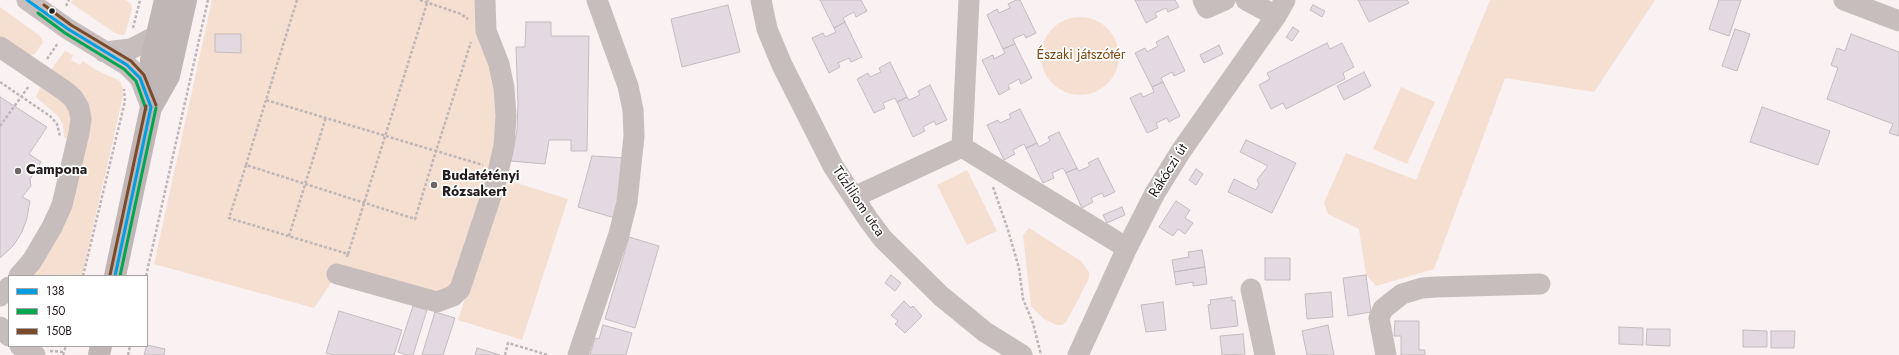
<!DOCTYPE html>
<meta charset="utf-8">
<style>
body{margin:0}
#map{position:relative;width:1899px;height:355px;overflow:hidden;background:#faf1f3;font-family:Jost,sans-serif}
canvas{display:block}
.legend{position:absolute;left:8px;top:275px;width:140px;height:72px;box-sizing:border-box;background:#fff;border:1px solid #a7a3a4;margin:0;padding:5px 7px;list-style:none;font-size:12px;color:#231a1c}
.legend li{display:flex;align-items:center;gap:8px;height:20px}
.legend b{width:20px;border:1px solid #a7a3a4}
</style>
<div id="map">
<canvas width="1899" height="355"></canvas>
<ul class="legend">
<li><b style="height:5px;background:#009ee3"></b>138</li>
<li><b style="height:5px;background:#00a651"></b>150</li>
<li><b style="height:5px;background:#7a4b2a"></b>150B</li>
</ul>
</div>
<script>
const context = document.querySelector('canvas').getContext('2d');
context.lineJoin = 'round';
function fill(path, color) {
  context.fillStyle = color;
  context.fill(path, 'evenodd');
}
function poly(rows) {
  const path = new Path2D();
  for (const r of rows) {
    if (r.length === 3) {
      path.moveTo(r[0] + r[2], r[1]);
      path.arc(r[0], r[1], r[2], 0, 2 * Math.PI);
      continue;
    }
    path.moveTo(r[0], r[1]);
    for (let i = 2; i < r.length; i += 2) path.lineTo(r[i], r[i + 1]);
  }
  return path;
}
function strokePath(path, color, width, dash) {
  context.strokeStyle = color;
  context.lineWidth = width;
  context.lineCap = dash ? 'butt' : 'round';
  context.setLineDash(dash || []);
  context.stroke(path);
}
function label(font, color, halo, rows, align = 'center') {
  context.font = font + ' Jost,sans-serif';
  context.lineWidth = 3.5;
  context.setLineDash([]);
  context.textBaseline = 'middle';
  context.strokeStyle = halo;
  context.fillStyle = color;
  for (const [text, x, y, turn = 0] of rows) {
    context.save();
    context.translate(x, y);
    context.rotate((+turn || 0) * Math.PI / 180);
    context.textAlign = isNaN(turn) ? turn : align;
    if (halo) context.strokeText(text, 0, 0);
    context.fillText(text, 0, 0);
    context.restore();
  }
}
const green = poly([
 [73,0,126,0,131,4,132,9,125,34,122,35,115,33,71,3],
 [212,0,485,0,506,116,453,296,337,274,314,308,154,264],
 [1490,0,1655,0,1594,92,1505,78,1434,269,1376,286,1366,275,1359,229,1328,214,1324,203,1346,153,1416,180],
 [0,7,40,36,43,42,35,54,30,55,0,39],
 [1080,56,39],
 [65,51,73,55,71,60,80,65,83,61,96,70,120,81,123,89,123,96,82,276,30,276,86,127,49,72],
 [42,83,71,104,70,141,64,137,63,125,59,117,36,97],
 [1401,87,1435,102,1407,164,1373,149],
 [967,170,997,231,967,245,937,185],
 [504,179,568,199,522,340,458,320],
 [1029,228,1081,261,1089,272,1089,278,1079,298,1066,322,1062,325,1056,325,1044,319,1031,306,1023,235]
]);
const building = poly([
 [820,0,861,0,867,11,856,17,854,12,843,18,845,22,834,28,820,0],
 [1016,0,1020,0,1036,33,1026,38,1024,34,1013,39,1015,44,1003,49,987,15,997,9,999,13,1010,8,1008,4,1016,0],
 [1135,0,1175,0,1179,7,1168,12,1166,8,1155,13,1157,17,1146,23,1135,0],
 [1358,0,1407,0,1409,3,1369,22,1358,0],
 [1719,0,1741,0,1729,36,1709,29,1719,0],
 [728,5,740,52,682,67,671,19,728,5],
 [1313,5,1325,11,1322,17,1310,10,1313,5],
 [526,22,551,22,551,36,589,36,587,151,571,151,571,140,549,140,545,164,511,161,517,130,518,104,516,47,525,47,526,22],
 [845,22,862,57,851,62,849,58,838,63,840,67,829,73,812,38,823,33,825,37,836,32,834,28,845,22],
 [1293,27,1299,31,1292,41,1286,37,1293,27],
 [1735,29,1750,34,1737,71,1722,66,1735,29],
 [215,34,241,34,241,53,215,52,215,34],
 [1851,34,1899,52,1899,136,1889,133,1893,124,1827,99,1838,68,1831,65,1837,48,1845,51,1851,34],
 [1168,36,1185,71,1174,76,1172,72,1161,78,1163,82,1152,87,1135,53,1145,48,1147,52,1158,46,1156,42,1168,36],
 [1327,43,1330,49,1342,43,1354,67,1343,73,1345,79,1286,109,1283,103,1271,109,1259,85,1270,79,1267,73,1327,43],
 [1015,44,1032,78,1021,84,1019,79,1008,85,1010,89,999,95,982,60,993,55,994,59,1005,53,1003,49,1015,44],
 [1219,45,1223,54,1204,63,1200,55,1219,45],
 [890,62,907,97,897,102,895,98,883,103,885,108,874,113,857,79,868,73,870,77,881,72,879,68,890,62],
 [1364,72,1371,86,1344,100,1337,86,1364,72],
 [1163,82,1180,116,1169,122,1167,118,1156,123,1158,128,1147,133,1130,98,1141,93,1143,97,1154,92,1152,87,1163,82],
 [930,85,947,120,936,125,934,121,923,127,925,131,913,137,897,102,907,97,909,100,920,95,918,91,930,85],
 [0,97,47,127,29,154,41,162,30,179,31,186,22,197,30,201,27,218,22,232,13,246,0,258,0,97],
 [1762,107,1830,131,1818,165,1750,142,1762,107],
 [1020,109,1037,143,1026,148,1024,144,1013,150,1015,154,1004,160,987,125,998,120,1000,123,1011,118,1009,114,1020,109],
 [1059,132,1077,168,1066,173,1063,168,1052,173,1054,178,1043,183,1026,148,1037,143,1039,147,1050,141,1048,137,1059,132],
 [1246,140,1296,163,1272,213,1228,192,1234,179,1256,190,1259,184,1257,180,1268,166,1240,152,1246,140],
 [592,156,627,158,618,219,578,207,592,156],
 [1098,158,1115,192,1104,197,1102,193,1091,198,1093,202,1082,208,1066,173,1077,168,1079,171,1090,166,1088,163,1098,158],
 [1196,169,1203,174,1196,185,1189,180,1196,169],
 [1176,201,1190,210,1185,218,1193,223,1185,234,1178,229,1173,236,1159,227,1176,201],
 [1122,207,1125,215,1107,223,1103,215,1122,207],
 [629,237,659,246,635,328,605,319,629,237],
 [1202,250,1205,267,1174,272,1172,260,1189,257,1188,252,1202,250],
 [1265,258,1290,258,1290,280,1265,280,1265,258],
 [1205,267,1207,284,1193,286,1193,282,1176,285,1174,272,1205,267],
 [891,275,901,283,895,291,885,283,891,275],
 [1366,275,1371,312,1348,316,1343,278,1366,275],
 [1331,292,1333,317,1307,319,1305,294,1331,292],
 [1232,297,1232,301,1235,300,1238,326,1211,329,1208,305,1211,304,1210,300,1232,297],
 [904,301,911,308,913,306,922,316,905,333,895,324,898,321,891,315,904,301],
 [1163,302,1166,330,1146,332,1141,305,1163,302],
 [413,306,427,310,413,355,407,355,398,352,413,306],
 [339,311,402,330,394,355,334,355,326,353,339,311],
 [435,312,455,318,443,355,422,355,435,312],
 [1395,321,1419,321,1419,350,1425,350,1425,355,1401,355,1401,336,1394,336,1395,321],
 [603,325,632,333,626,355,590,355,595,338,599,339,603,325],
 [1328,325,1334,355,1307,355,1302,331,1328,325],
 [1619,327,1643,328,1643,345,1619,344,1619,327],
 [1647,329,1670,329,1670,346,1646,345,1647,329],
 [1743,330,1767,331,1767,347,1743,347,1743,330],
 [1771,331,1795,331,1794,348,1771,348,1771,331],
 [1243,334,1245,354,1222,355,1220,336,1243,334],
 [147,345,165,349,164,355,144,355,147,345],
 [477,348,500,355,475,355,477,348]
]);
const path = poly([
 [297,0,266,100,436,151,471,42],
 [420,0,461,14,468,19],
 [66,6,69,0],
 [133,28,140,0],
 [47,59,58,43],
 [0,82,50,116,57,124,60,136],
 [266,100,246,165,415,219,436,151,483,165],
 [0,126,29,86],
 [246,165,229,218,348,254,346,258],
 [993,187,1008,230,1019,268,1023,299,1033,323,1041,355],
 [289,236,326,117],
 [348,254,428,0],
 [83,276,125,101,124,89],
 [146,276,208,0],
 [50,351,64,352],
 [63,355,66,346],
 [128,355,130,346],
 [505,355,508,343,548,355]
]);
const minor = poly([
 [27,0,68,29,127,65,140,78,150,104],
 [761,0,767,29,782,65,833,166,868,219,883,239,941,296,985,332,1022,355],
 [1203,0,1207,8,1225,0],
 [1246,0,1276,16],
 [1844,0,1899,21],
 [0,47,65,91,73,98,79,108,81,119,79,133,62,205,52,227,32,261,19,276],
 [104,52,131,49,156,36],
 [962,147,1127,248],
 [854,197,962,147,969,0],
 [337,274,437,302,453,296,460,289,496,181,504,146,506,116,504,88,499,64,486,31,485,0],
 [1251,289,1265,355],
 [0,296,9,287],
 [0,327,9,336],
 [20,346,35,355],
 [578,355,619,234,627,202,634,136,633,110,628,86,597,0],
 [1078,355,1127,248,1155,193,1181,151,1276,16,1285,0],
 [1386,355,1379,318,1383,309,1402,294,1422,288,1436,287,1540,284]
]);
const major = poly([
 [152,106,169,76,186,0],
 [115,276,151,107,151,60,165,0],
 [99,355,101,346]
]);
const bus1 = poly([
 [27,0,68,29,127,65,140,78,151,107],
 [115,276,151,107]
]);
const bus2 = poly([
 [38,13,65,33,124,69,136,81,146,109],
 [120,276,156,108]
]);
const bus3 = poly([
 [44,5,71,25,131,61,144,75,156,105],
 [110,275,146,106]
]);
const markers = [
 [52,11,3.5,"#231a1c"],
 [18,171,4,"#6e6567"],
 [434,185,4,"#6e6567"]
];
const parkNames = [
 ["Északi játszótér",1081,56]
];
const poiNames = [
 ["Campona",26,171],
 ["Budatétényi",442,177],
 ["Rózsakert",442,193]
];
const streetNames = [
 ["Rákóczi út",1169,171,-58],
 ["Tűzliliom utca",858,202,56]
];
fill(green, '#f5dfd0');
fill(building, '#e5d9e1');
strokePath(building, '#c3bcbf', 1);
strokePath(path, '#beb6b7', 2.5, [3, 2]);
strokePath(minor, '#c6bdbc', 21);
strokePath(major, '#c0b6b5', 22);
strokePath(bus1, '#009ee3', 3);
strokePath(bus2, '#00a651', 3);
strokePath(bus3, '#7a4b2a', 3);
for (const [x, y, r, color] of markers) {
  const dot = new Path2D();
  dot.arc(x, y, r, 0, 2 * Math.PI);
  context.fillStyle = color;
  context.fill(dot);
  strokePath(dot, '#fff', 1.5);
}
label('14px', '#7b4a14', '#fff', parkNames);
label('bold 14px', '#231a1c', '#fff', poiNames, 'left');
label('14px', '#231a1c', '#fff', streetNames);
</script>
